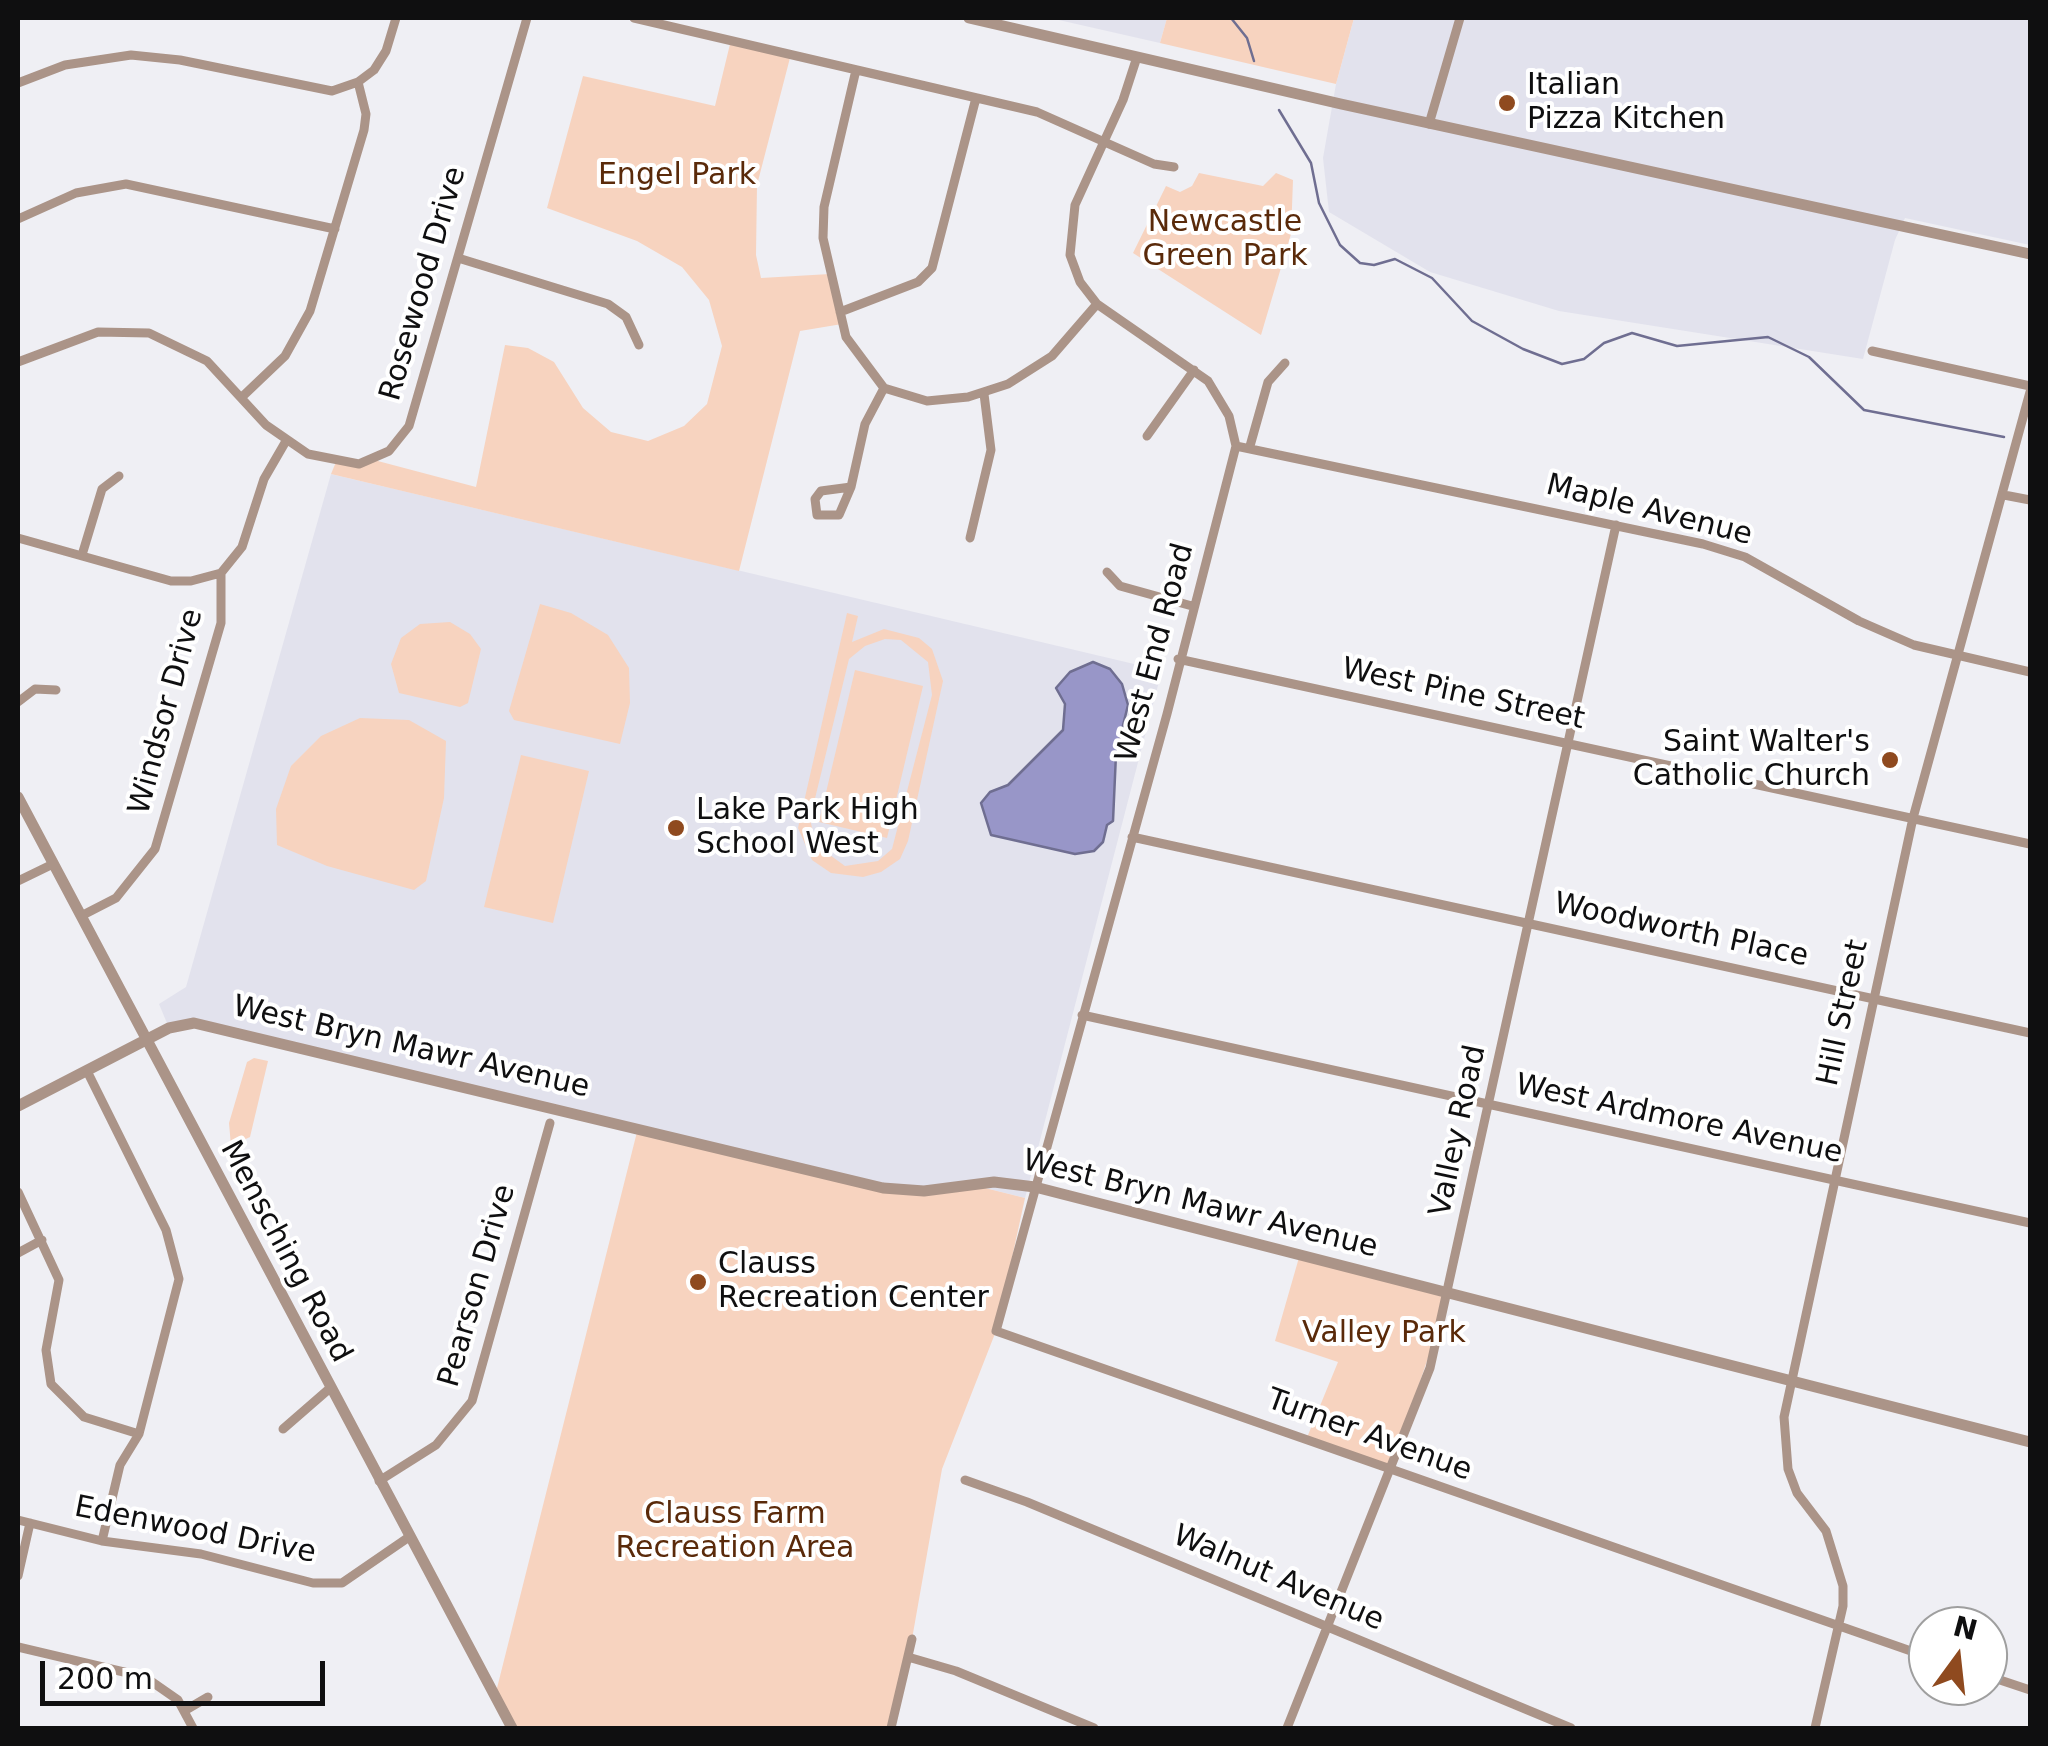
<!DOCTYPE html>
<style>
body{margin:0}
#map{position:relative;width:2048px;height:1746px;overflow:hidden;background:#efeff4;font-family:"DejaVu Sans",sans-serif}
canvas{display:block}
.frame{position:absolute;inset:0;border:20px solid #0f0f10;pointer-events:none}
.north{position:absolute;left:1908px;top:1606px;width:100px;height:100px;box-sizing:border-box;background:#fff;border:2px solid #9f9f9f;border-radius:50%;rotate:15deg;font-size:28px;font-weight:700;line-height:40px;text-align:center;color:#0f0f10}
.north::after{content:'';display:block;margin:auto;width:35px;height:45px;background:#8f4a1f;clip-path:polygon(50% 0,100% 100%,50% 72%,0 100%)}
.scale{position:absolute;left:40px;top:1661px;width:285px;height:45px;box-sizing:border-box;border:5px solid #0f0f10;border-top:0;padding-left:12px;font-size:30px;line-height:35px;white-space:nowrap;color:#0f0f10;-webkit-text-stroke:8px #fff;paint-order:stroke}
</style>
<div id="map">
<canvas width="2048" height="1746"></canvas>
<div class="frame"></div>
<div class="north">N</div>
<div class="scale">200 m</div>
</div>
<script>
const context = document.querySelector('canvas').getContext('2d');
context.lineJoin = 'round';
function fill(path, color) {
  context.fillStyle = color;
  context.fill(path, 'evenodd');
}
function poly(rows) {
  const path = new Path2D();
  for (const r of rows) {
    path.moveTo(r[0], r[1]);
    for (let i = 2; i < r.length; i += 2) path.lineTo(r[i], r[i + 1]);
  }
  return path;
}
function strokePath(path, color, width, dash) {
  context.strokeStyle = color;
  context.lineWidth = width;
  context.lineCap = dash ? 'butt' : 'round';
  context.setLineDash(dash || []);
  context.stroke(path);
}
function label(font, color, halo, rows, align = 'center') {
  context.font = font + ' "DejaVu Sans",sans-serif';
  context.lineWidth = 8;
  context.setLineDash([]);
  context.textBaseline = 'middle';
  context.strokeStyle = halo;
  context.fillStyle = color;
  for (const [text, x, y, turn = 0] of rows) {
    context.save();
    context.translate(x, y);
    context.rotate((+turn || 0) * Math.PI / 180);
    context.textAlign = isNaN(turn) ? turn : align;
    if (halo) context.strokeText(text, 0, 0);
    context.fillText(text, 0, 0);
    context.restore();
  }
}
const built = poly([
 [1050,18,1167,18,1160,43],
 [1354,18,2030,18,2030,245,1905,218,1895,240,1863,359,1559,311,1430,272,1329,212,1323,158,1336,84],
 [331,474,1151,668,1163,666,1025,1198,969,1184,883,1188,194,1023,169,1028,159,1004,186,987]
]);
const green = poly([
 [1167,18,1354,18,1336,84,1160,43],
 [731,40,791,54,757,185,756,255,761,278,830,274,842,324,800,331,739,571,331,474,336,462,374,460,476,487,505,345,528,348,554,362,583,408,611,432,648,441,684,426,707,404,722,346,709,300,682,267,637,241,547,208,583,76,715,106],
 [1199,173,1263,186,1276,173,1293,180,1291,234,1261,335,1133,253,1166,186,1180,192,1192,186],
 [540,604,571,613,608,635,629,668,630,703,620,744,514,720,509,711],
 [847,613,858,616,852,642,884,629,919,638,932,649,943,681,908,841,900,859,881,872,863,877,831,873,812,860,798,828],
 [885,639,901,640,928,662,932,695,892,849,878,861,845,866,816,845,810,819,849,659,865,646],
 [450,622,470,634,481,649,468,703,460,707,399,693,391,664,401,638,420,624],
 [855,670,923,686,887,838,819,822],
 [360,718,409,720,446,741,444,798,426,881,414,890,327,866,277,845,276,809,291,766,321,736],
 [521,755,589,771,553,923,484,907],
 [254,1058,268,1061,250,1137,231,1146,229,1123,247,1062],
 [638,1128,883,1188,969,1184,1025,1198,996,1331,942,1469,912,1639,891,1728,512,1728,495,1696],
 [1300,1254,1450,1293,1390,1470,1306,1440,1338,1362,1275,1341]
]);
const water = poly([
 [1093,662,1110,669,1122,684,1128,705,1116,754,1113,821,1107,825,1103,842,1094,851,1075,854,991,835,981,803,990,792,1008,785,1063,730,1065,704,1056,688,1070,672,1093,662]
]);
const stream = poly([
 [1231,18,1247,38,1254,61],
 [1279,110,1311,163,1319,203,1340,245,1360,263,1374,265,1395,259,1432,278,1472,321,1523,349,1562,364,1584,359,1604,343,1632,333,1677,346,1768,337,1809,357,1864,410,2004,437]
]);
const minor = poly([
 [634,18,1037,112,1154,164,1174,167],
 [1137,57,1123,100,1075,205,1070,255,1080,282,1097,304,1208,381,1229,416,1236,446,1167,714,996,1331,1928,1657],
 [856,70,824,207,823,238,846,337,884,388,927,401,968,397,1008,384,1052,356,1097,304],
 [18,83,65,65,131,55,180,60,332,91,358,82,374,70,386,51,396,18],
 [1429,124,1460,18],
 [18,219,76,193,126,184,335,229],
 [458,258,608,304,626,317,639,345],
 [840,312,918,282,932,268,976,98],
 [1872,351,2030,386],
 [18,362,98,332,149,333,207,361,266,425,308,454,359,464,389,451,409,426,527,18],
 [243,396,285,356,310,311,364,130,366,114,358,82],
 [1147,436,1194,370],
 [1236,446,1703,544,1745,557,1859,621,1914,645,2030,672],
 [1250,446,1268,382,1285,363],
 [851,487,839,515,817,515,815,499,821,491,851,487,865,424,884,388],
 [2004,495,2030,500],
 [18,538,171,581,191,581,221,573],
 [970,538,991,450,984,394],
 [82,555,102,489,119,476],
 [1107,572,1120,586,1192,606],
 [1178,659,2030,844],
 [18,702,35,689,56,690],
 [1132,837,2030,1033],
 [18,881,53,864],
 [81,916,116,898,155,849,221,623,221,573,242,547,264,479,286,441],
 [1082,1015,2030,1223],
 [87,1071,166,1230,179,1279,139,1434,120,1465,102,1541],
 [18,1192,59,1280,46,1350,51,1384,84,1417,139,1434],
 [18,1253,42,1240],
 [283,1429,329,1389],
 [965,1480,1027,1502,1571,1728],
 [379,1481,436,1445,472,1401,550,1123],
 [18,1520,102,1541,201,1554,313,1583,342,1583,409,1537],
 [18,1576,30,1523],
 [18,1647,145,1677,178,1700,193,1728],
 [908,1657,956,1671,1094,1728],
 [1988,1676,2030,1690],
 [184,1711,208,1697],
 [891,1728,912,1639],
 [1287,1728,1430,1368,1616,525],
 [1815,1728,1843,1606,1843,1586,1826,1531,1797,1493,1788,1469,1784,1417,1913,818,2030,392]
]);
const tertiary = poly([
 [969,18,1341,104,2030,254],
 [18,797,512,1728],
 [18,1106,169,1028,194,1023,883,1188,924,1191,994,1182,1035,1187,2030,1442]
]);
const markers = [
 [1507,103,10,"#8f4a1f"],
 [1890,760,10,"#8f4a1f"],
 [676,828,10,"#8f4a1f"],
 [698,1282,10,"#8f4a1f"]
];
const poiNames = [
 ["Italian",1527,86],
 ["Pizza Kitchen",1527,120],
 ["Saint Walter's",1870,743,"right"],
 ["Catholic Church",1870,777,"right"],
 ["Lake Park High",696,811],
 ["School West",696,845],
 ["Clauss",718,1265],
 ["Recreation Center",718,1299]
];
const parkNames = [
 ["Engel Park",677,176],
 ["Newcastle",1225,223],
 ["Green Park",1225,257],
 ["Valley Park",1384,1334],
 ["Clauss Farm",735,1515],
 ["Recreation Area",735,1549]
];
const streetNames = [
 ["Rosewood Drive",424,284,-74],
 ["Maple Avenue",1649,511,14],
 ["West End Road",1156,653,-75],
 ["West Pine Street",1463,695,12],
 ["Windsor Drive",167,712,-75],
 ["Woodworth Place",1681,931,12],
 ["Hill Street",1844,1013,-78],
 ["West Bryn Mawr Avenue",411,1048,13],
 ["West Ardmore Avenue",1679,1120,12],
 ["Valley Road",1459,1131,-78],
 ["West Bryn Mawr Avenue",1200,1205,14],
 ["Mensching Road",285,1252,62],
 ["Pearson Drive",478,1286,-74],
 ["Turner Avenue",1369,1436,20],
 ["Edenwood Drive",195,1531,11],
 ["Walnut Avenue",1278,1579,23]
];
fill(built, '#e2e2ed');
fill(green, '#f7d3bf');
fill(water, '#9896c8');
strokePath(water, '#6f6e91', 2.5);
strokePath(stream, '#6f6e91', 2.5);
strokePath(minor, '#ab9488', 9);
strokePath(tertiary, '#ab9488', 11);
for (const [x, y, r, color] of markers) {
  const dot = new Path2D();
  dot.arc(x, y, r, 0, 2 * Math.PI);
  context.fillStyle = color;
  context.fill(dot);
  strokePath(dot, '#fff', 4);
}
label('30px', '#0f0f10', '#fff', poiNames, 'left');
label('30px', '#5a2a0a', '#fff', parkNames);
label('30px', '#0f0f10', '#fff', streetNames);
</script>
